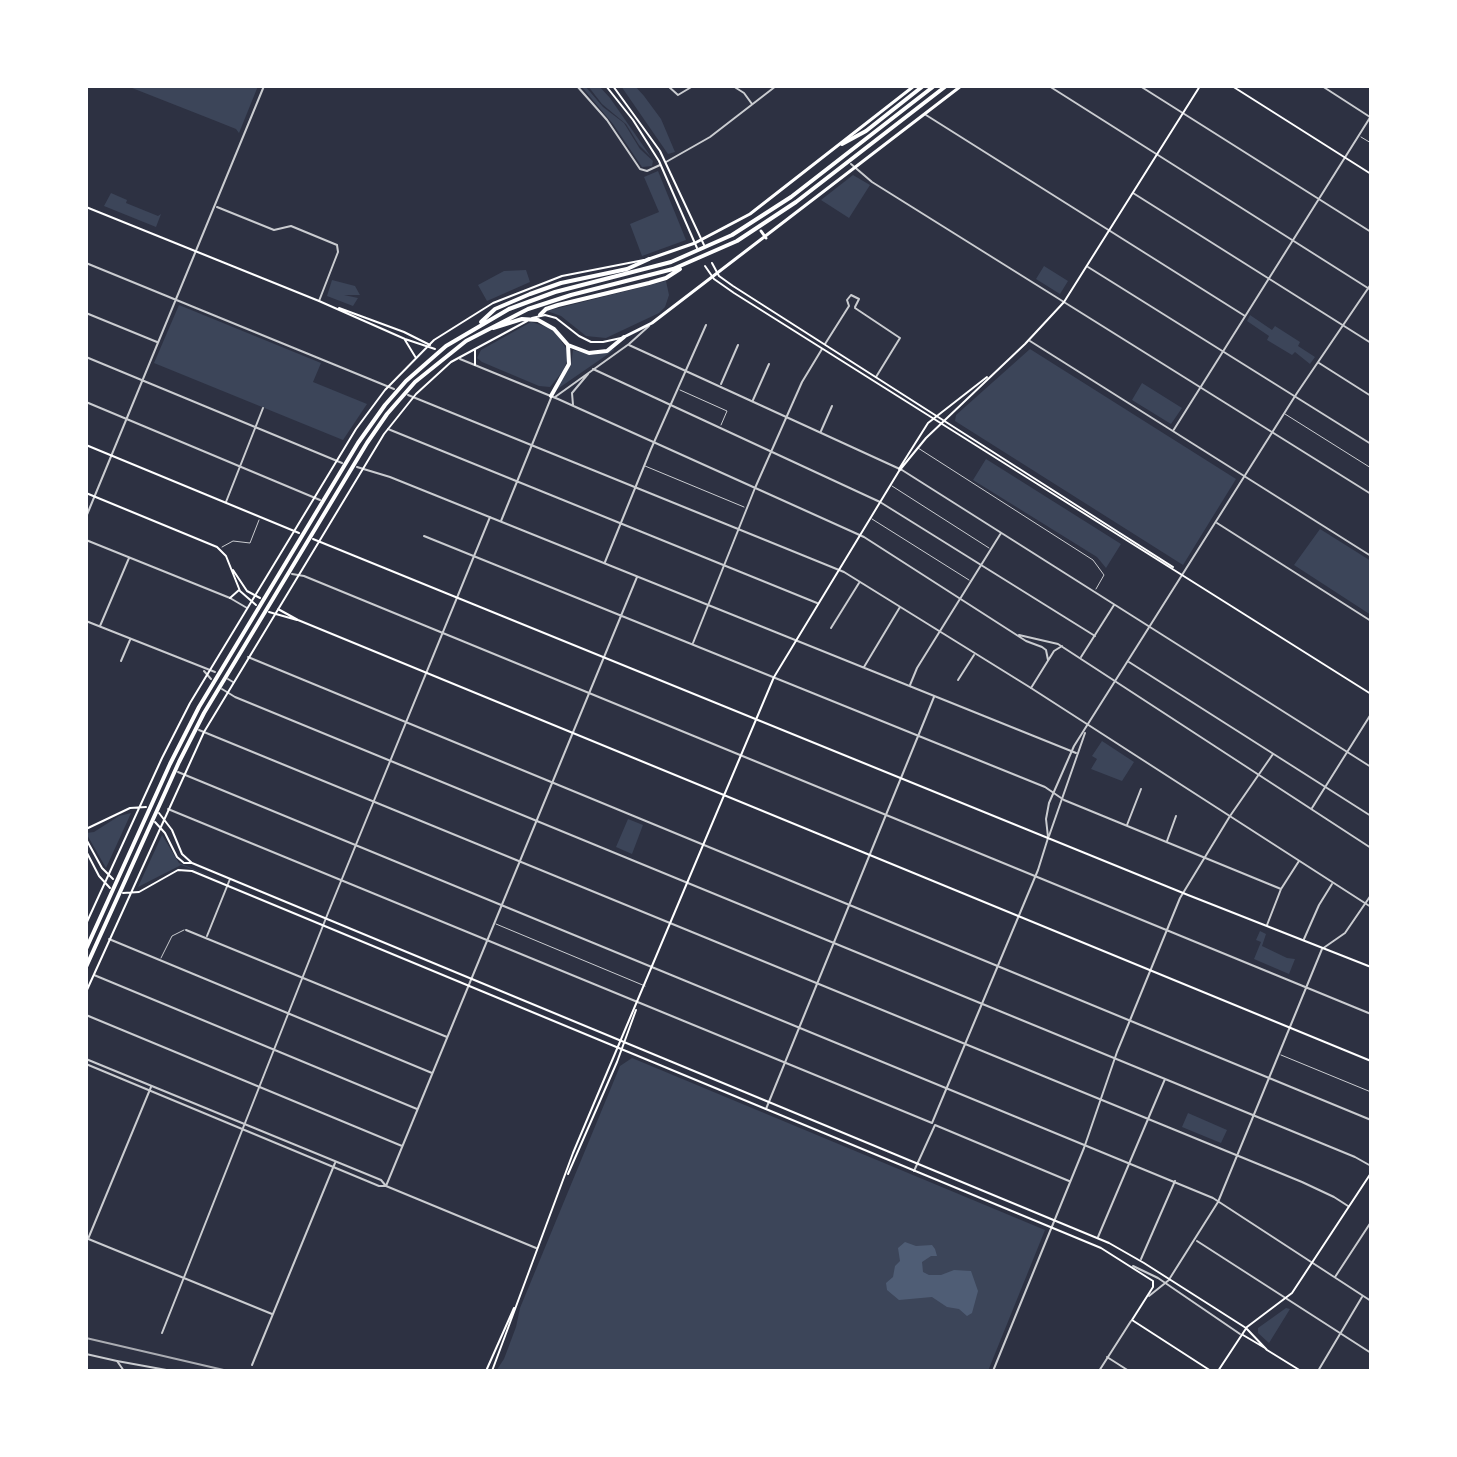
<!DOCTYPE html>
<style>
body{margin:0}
#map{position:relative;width:1457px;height:1457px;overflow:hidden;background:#2d3142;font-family:Jost,sans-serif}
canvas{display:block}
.frame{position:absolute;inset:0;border:88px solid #fff;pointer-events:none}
</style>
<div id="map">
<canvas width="1457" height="1457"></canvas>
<div class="frame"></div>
</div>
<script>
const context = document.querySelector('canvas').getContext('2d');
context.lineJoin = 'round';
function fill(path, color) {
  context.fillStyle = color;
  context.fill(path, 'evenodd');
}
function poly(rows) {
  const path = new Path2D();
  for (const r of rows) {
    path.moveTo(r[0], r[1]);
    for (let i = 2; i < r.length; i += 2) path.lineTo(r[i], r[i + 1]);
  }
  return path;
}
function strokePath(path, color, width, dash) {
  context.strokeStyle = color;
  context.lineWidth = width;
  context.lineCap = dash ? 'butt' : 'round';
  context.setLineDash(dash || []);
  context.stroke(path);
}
const green = poly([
 [127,86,258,86,239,133,236,129,216,121],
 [581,86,585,86,603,107,624,123,640,149,653,161,652,166,642,167,613,124],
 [588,86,599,86,610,98,651,157,639,145,626,124,602,104],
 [621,86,635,86,644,96,661,119,675,152,668,154],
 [658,171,686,240,642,256,630,224,659,212,644,177],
 [853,175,870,185,849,218,821,200],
 [111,193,127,200,126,203,158,216,161,214,156,227,104,206],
 [1044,266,1068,281,1060,294,1036,279],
 [526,270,530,282,487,301,478,285,504,271],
 [332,280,355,286,360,295,344,295,358,298,353,306,327,296],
 [666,281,669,295,665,307,659,313,606,338,586,336,561,316,547,311],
 [179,305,321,363,313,382,367,404,343,440,154,363],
 [1250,315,1272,330,1275,326,1300,342,1298,346,1315,357,1310,364,1295,352,1292,355,1267,340,1269,336,1247,321],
 [531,322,548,327,556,333,567,350,567,361,563,371,550,387,539,386,482,362,477,358,481,350],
 [614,349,614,350,556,390,571,365,573,350,593,355],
 [1030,349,1236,479,1183,565,955,421,956,415],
 [1142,383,1182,408,1171,424,1132,400],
 [986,459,1121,544,1106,568,1097,557,973,480],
 [1320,529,1371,561,1371,615,1294,565],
 [1102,741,1134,762,1122,781,1091,769,1097,759,1092,756],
 [131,813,127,822,106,868,86,833,94,832,119,816],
 [628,819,643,825,632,854,616,847],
 [162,835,179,863,223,881,181,865,138,887],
 [1260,931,1266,934,1262,946,1287,958,1295,959,1289,974,1254,959,1261,942,1256,940],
 [632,1058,1045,1230,988,1371,496,1371,504,1359,516,1327,520,1308,620,1066],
 [1188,1113,1227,1130,1221,1143,1182,1127],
 [1286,1308,1290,1309,1269,1343,1258,1333,1258,1328]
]);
const water = poly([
 [905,1242,916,1246,932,1245,935,1249,937,1256,931,1256,922,1262,923,1272,929,1275,941,1275,954,1270,971,1271,978,1291,972,1313,967,1316,959,1309,947,1307,932,1297,899,1300,887,1290,886,1283,893,1277,895,1266,900,1261,898,1248]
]);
const service = poly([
 [1361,137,1371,143],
 [680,390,727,411,721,425],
 [1285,414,1371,468],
 [918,448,1093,560,1104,575,1096,589],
 [645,466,744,507],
 [892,486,989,548],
 [872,519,969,580],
 [222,547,233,541,250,543,259,520],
 [496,924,645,986],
 [1281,1055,1371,1092]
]);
const pedestrian = poly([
 [161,958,172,936,184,930]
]);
const minor = poly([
 [577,86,607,120,640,169,647,171,660,165],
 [668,86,678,95,693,86],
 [733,86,744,93,752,104],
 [1049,86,1371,290],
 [1140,86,1371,232],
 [1322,86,1370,117],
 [926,115,1245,316],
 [666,162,710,137,776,86],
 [851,164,872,182,1371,494],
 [1133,193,1371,343],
 [217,207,274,230,291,226,337,245,338,252,319,301],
 [86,263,394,389],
 [1088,267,1371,444],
 [855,308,900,338,876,377],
 [86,313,157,342],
 [1030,341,1371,556],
 [825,344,849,306,847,300,851,295,859,299,855,307],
 [629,345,902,470,1371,767],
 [86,357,342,463],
 [1319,363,1371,396],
 [593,369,880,502,1095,636],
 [721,384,738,345],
 [408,395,844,572,1031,688],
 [753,400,769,364],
 [86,402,320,500],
 [388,429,817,603],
 [821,431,832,406],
 [1173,431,1371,116],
 [357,467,390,477,1076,753],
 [226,502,263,408],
 [86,517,264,86],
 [501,521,551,398],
 [1217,523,1371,621],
 [424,536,1045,787,1064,800,1281,889],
 [86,540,230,598,247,608],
 [605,562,651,449,706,325],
 [292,574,304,576,1371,1014],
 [86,621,215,672],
 [100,626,129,558],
 [831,628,859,583],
 [693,643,755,488,802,382,822,349],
 [248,657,1371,1120],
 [1081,657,1114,605],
 [121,661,130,640],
 [1129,662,1371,816],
 [864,667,900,607],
 [204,671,211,679],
 [228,679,233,682],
 [958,680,974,655],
 [910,685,917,668,1001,533],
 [222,689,235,697,1355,1157,1371,1166],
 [199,730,1302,1182,1334,1197,1348,1206],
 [178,772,1213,1198,1371,1301],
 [1312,808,1371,714],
 [168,809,932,1123,1038,870,1048,838],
 [1127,825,1141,789],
 [1167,841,1176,816],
 [1267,925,1281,889,1299,861],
 [186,930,447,1037],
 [207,936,230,879],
 [109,939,432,1073],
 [1304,939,1319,905,1332,884],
 [94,975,417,1109],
 [86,1015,402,1146],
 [86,1059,381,1180,386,1186],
 [86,1064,379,1186,386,1186,536,1248],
 [766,1109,934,697],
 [914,1171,935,1125,1069,1181],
 [386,1186,637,577],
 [1098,1237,1165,1079],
 [86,1238,272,1314],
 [88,1239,151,1087],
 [1197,1241,1371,1353],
 [1141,1259,1175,1181],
 [1335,1277,1371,1222],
 [1170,1278,1218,1202,1322,949,1345,933,1371,895],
 [162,1333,328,913,490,517],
 [1107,1357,1129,1371],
 [117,1361,172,1371],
 [252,1365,335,1163],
 [993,1371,1084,1148,1117,1052,1180,898,1230,816,1273,754],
 [1099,1371,1131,1321],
 [1318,1371,1362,1297]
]);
const tertiary = poly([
 [460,359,558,399,864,537,1026,641,1042,647,1046,650,1048,660],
 [555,397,629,344,649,326],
 [573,405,572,393,588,374],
 [1019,635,1058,644,1371,848],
 [1062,646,1054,651,1031,688,1371,907],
 [1049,836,1085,733],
 [1048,837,1046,819,1049,803,1074,746,1297,393,1371,284],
 [1133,1266,1158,1278,1240,1334],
 [1149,1296,1169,1280],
 [86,1354,117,1361,124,1371]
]);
const secondary = poly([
 [606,86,633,120,659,161,697,248],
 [613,86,660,151,704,245],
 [1232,86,1371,174],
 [86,207,319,301,405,339,435,349],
 [712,263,719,276,733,286,1173,567],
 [705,266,714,279,734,293,1371,694],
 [339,308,404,332,430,345],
 [532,318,545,315,556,318,579,336,591,342,603,342,621,338],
 [405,340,416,358],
 [475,350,475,365],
 [86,445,299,533],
 [899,469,928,423,987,377],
 [86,493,217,547,226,556,240,591,256,605],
 [313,539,1188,895,1371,967],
 [233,570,247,591,260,598],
 [230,598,239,590],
 [278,609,298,620,1371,1061],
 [269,612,297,620],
 [159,813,172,830,182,854,192,863,1109,1243,1144,1263,1246,1328,1267,1350,1301,1371],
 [155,822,165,833,177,857,184,863,191,863],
 [86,829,130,808,146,807],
 [86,839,102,868,113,879],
 [86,851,99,876,110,888],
 [123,893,139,892,178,870,192,871,1101,1248,1153,1281,1153,1287,1132,1320,1211,1371],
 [86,924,162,758,190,703,356,429,385,390,434,340,493,303,562,276,644,260],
 [86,992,204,732,384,434,416,394,451,362,527,321],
 [568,1174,617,1062,636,1010],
 [1243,1335,1265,1348],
 [486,1371,514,1308],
 [492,1371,573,1153,774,677,899,471,926,438,1025,344,1064,302,1200,86],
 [1218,1371,1247,1327,1292,1293,1371,1173]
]);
const primary = poly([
 [761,231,766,238],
 [649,259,695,243,750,214,914,86],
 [624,337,652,323,961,86]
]);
const motorway = poly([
 [842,144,866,131,923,86],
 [540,315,546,309,558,305,649,283,666,278,680,269],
 [481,322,495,309,530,294,561,283,627,269,649,259],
 [493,328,522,319,538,320,554,329,568,345,589,353,607,351,624,337],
 [551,396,569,364,568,345],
 [86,949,170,764,199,707,358,443,385,405,406,381,446,346,509,309,555,292,671,262,732,235,791,197,934,86],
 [86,967,179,762,204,713,367,443,387,414,415,382,466,341,528,309,571,295,673,269,737,241,796,202,946,86]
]);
const rail = poly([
 [86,1338,228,1371]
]);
fill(green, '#3c4559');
fill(water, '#4f5d75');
strokePath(service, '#caccd0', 1);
strokePath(pedestrian, '#caccd0', 1);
strokePath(minor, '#caccd0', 2);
strokePath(tertiary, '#caccd0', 2);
strokePath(secondary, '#fff', 2);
strokePath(primary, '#fff', 3);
strokePath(motorway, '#fff', 4);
strokePath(rail, '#abadb3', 2);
</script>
